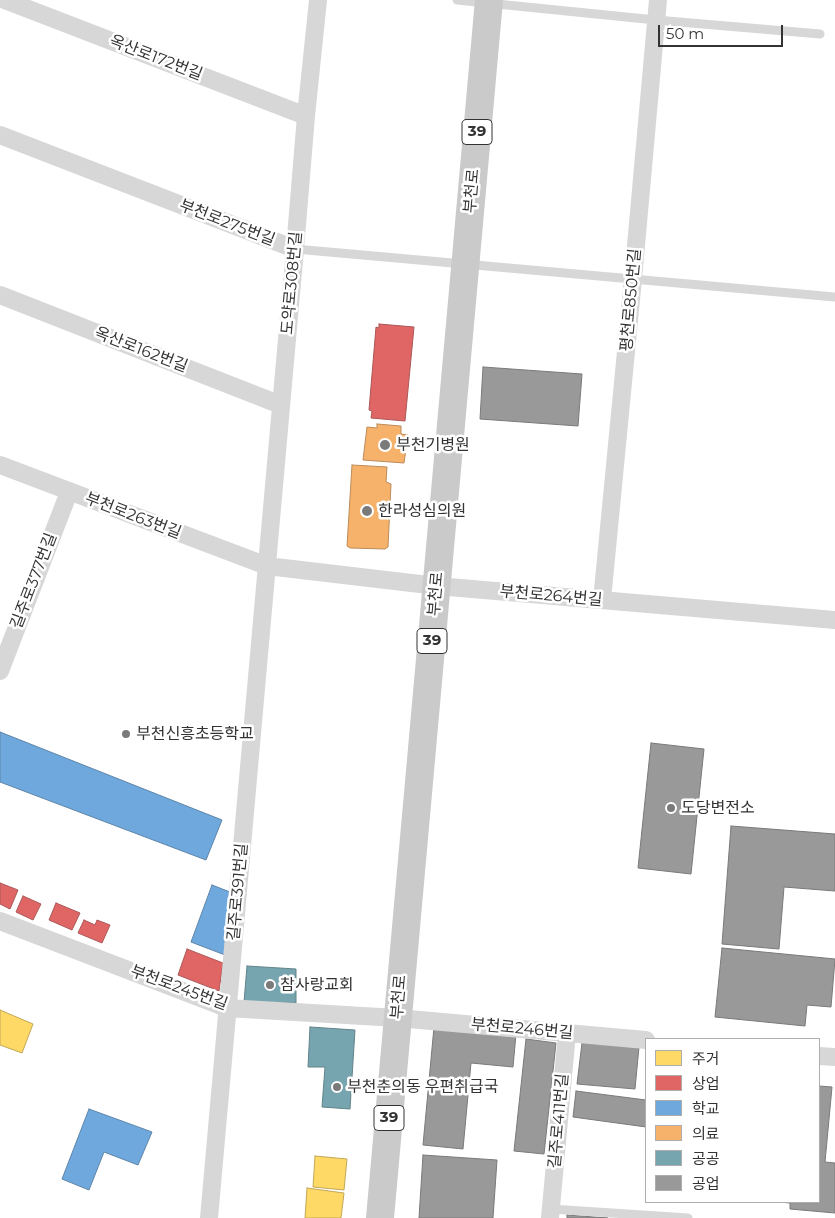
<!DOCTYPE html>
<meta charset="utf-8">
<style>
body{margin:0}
#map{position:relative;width:835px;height:1218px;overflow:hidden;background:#fff;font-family:Montserrat,"Noto Sans KR",sans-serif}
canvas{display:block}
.legend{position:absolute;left:645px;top:1038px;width:175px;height:165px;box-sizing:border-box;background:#fff;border:1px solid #adadad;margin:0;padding:6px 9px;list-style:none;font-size:15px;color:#333}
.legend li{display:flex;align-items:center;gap:10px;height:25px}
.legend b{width:25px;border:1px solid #adadad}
.scale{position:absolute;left:658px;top:25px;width:125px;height:22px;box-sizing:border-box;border:2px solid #333;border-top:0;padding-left:6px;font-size:15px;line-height:18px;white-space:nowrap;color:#333;-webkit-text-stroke:4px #fff;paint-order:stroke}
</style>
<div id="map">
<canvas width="835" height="1218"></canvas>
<ul class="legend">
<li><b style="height:14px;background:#ffd966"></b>주거</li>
<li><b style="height:14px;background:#e06666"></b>상업</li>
<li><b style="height:14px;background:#6fa8dc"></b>학교</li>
<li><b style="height:14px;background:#f6b26b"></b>의료</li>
<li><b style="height:14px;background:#76a5af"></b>공공</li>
<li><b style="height:14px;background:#999"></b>공업</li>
</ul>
<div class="scale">50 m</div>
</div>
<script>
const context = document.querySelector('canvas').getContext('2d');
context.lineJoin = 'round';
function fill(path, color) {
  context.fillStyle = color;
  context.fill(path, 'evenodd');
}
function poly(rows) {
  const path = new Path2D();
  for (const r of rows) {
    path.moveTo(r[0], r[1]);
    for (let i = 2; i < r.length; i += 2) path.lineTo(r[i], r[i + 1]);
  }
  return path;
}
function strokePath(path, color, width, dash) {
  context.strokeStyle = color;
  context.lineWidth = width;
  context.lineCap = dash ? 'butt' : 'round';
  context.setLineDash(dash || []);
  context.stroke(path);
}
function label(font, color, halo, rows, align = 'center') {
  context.font = font + ' Montserrat,"Noto Sans KR",sans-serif';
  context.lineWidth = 5;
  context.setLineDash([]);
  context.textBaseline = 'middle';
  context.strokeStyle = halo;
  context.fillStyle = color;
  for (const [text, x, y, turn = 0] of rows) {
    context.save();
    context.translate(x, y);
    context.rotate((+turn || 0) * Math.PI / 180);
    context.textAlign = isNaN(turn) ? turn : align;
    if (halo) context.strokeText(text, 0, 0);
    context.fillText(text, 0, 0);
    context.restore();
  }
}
const homes = poly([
 [0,1010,33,1024,22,1053,0,1045,0,1010],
 [315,1156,347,1159,344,1190,313,1187,315,1156],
 [307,1188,344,1193,341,1218,305,1218,307,1188]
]);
const shops = poly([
 [379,324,414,327,405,421,371,418,372,411,369,410,376,327,379,328,379,324],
 [0,883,18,890,10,909,0,904,0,883],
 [23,896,41,904,33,920,16,912,23,896],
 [56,903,80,913,72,930,49,920,56,903],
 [84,920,95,925,97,920,110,925,102,943,78,933,84,920],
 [187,949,223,963,219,991,178,975,187,949]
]);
const schools = poly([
 [0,732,222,820,206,860,0,782,0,732],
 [212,885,230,892,225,955,191,942,212,885],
 [89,1109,152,1132,138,1165,104,1152,89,1190,62,1179,89,1109]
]);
const health = poly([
 [377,424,401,426,401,434,408,435,404,463,363,460,367,427,377,428,377,424],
 [352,465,387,467,386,482,391,484,388,547,385,549,350,548,347,546,352,465]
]);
const public = poly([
 [247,966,296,969,296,1003,244,1002,247,966],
 [310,1027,355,1030,350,1109,322,1107,325,1067,308,1067,310,1027]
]);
const industry = poly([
 [483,367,582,374,578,426,480,419,483,367],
 [651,743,704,749,691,874,638,868,651,743],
 [731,826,835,834,835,891,784,887,779,949,722,944,731,826],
 [722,948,835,959,831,1007,807,1005,805,1026,715,1017,722,948],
 [434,1027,516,1034,513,1067,471,1063,463,1149,423,1145,434,1027],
 [526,1039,556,1043,544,1154,514,1151,526,1039],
 [582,1043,639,1047,635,1089,577,1084,582,1043],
 [819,1086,832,1087,825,1162,835,1163,835,1213,790,1209,790,1203,779,1202,819,1202,819,1086],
 [576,1091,646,1100,646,1127,573,1117,576,1091],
 [423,1155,497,1160,493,1218,419,1218,423,1155],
 [567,1215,608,1218,567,1218,567,1215]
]);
const lane = poly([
 [457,0,656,20,820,34],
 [295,249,835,297],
 [551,1209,688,1218]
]);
const street = poly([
 [5,0,306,116],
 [0,135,295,249],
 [0,295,281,405],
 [0,465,267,566,437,586,835,620],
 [602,600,633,279,658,0],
 [0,671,69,492],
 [0,921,227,1008,397,1018,646,1040],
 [819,1056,835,1057],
 [209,1218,295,249,306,116,318,0],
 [550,1218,567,1033]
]);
const primary = poly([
 [380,1218,489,0]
]);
const markers = [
 [385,445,6,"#7a7a7a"],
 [367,511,6,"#7a7a7a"],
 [126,734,5,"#7a7a7a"],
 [671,808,5,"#7a7a7a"],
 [270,985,5,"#7a7a7a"],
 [337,1087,5,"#7a7a7a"]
];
const shields = [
 [477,132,30],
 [432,641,30],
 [389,1118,30]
];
const shieldNames = [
 ["39",477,132],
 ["39",432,641],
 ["39",389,1118]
];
const streetNames = [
 ["옥산로172번길",156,58,21],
 ["부천로",472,191,-85],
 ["부천로275번길",227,223,21],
 ["도약로308번길",292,283,-85],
 ["평천로850번길",631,300,-85],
 ["옥산로162번길",141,350,21],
 ["부천로263번길",133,516,21],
 ["길주로377번길",34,581,-69],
 ["부천로",436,594,-85],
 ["부천로264번길",551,596,5],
 ["길주로391번길",238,892,-85],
 ["부천로245번길",179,988,20],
 ["부천로",399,997,-85],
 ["부천로246번길",522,1029,5],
 ["길주로411번길",559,1121,-85]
];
const poiNames = [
 ["부천기병원",396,445],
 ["한라성심의원",378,511],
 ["부천신흥초등학교",136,734],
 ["도당변전소",681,808],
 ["참사랑교회",280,985],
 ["부천춘의동 우편취급국",347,1087]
];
fill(homes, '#ffd966');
strokePath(homes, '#c2a757', 1);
fill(shops, '#e06666');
strokePath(shops, '#ac5757', 1);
fill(schools, '#6fa8dc');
strokePath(schools, '#5d85a9', 1);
fill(health, '#f6b26b');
strokePath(health, '#bc8c5a', 1);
fill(public, '#76a5af');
strokePath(public, '#62838a', 1);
fill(industry, '#999');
strokePath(industry, '#7a7a7a', 1);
strokePath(lane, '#d7d7d7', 9);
strokePath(street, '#d7d7d7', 18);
strokePath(primary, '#cacaca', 28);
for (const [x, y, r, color] of markers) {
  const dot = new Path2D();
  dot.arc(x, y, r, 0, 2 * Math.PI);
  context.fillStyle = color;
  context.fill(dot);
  strokePath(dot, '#fff', 2);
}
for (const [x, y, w] of shields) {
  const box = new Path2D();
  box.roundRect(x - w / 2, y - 12.5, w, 25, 4);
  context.fillStyle = '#fff';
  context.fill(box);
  strokePath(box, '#333', 1);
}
label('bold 15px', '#333', null, shieldNames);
label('16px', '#333', '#fff', streetNames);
label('16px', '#333', '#fff', poiNames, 'left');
</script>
